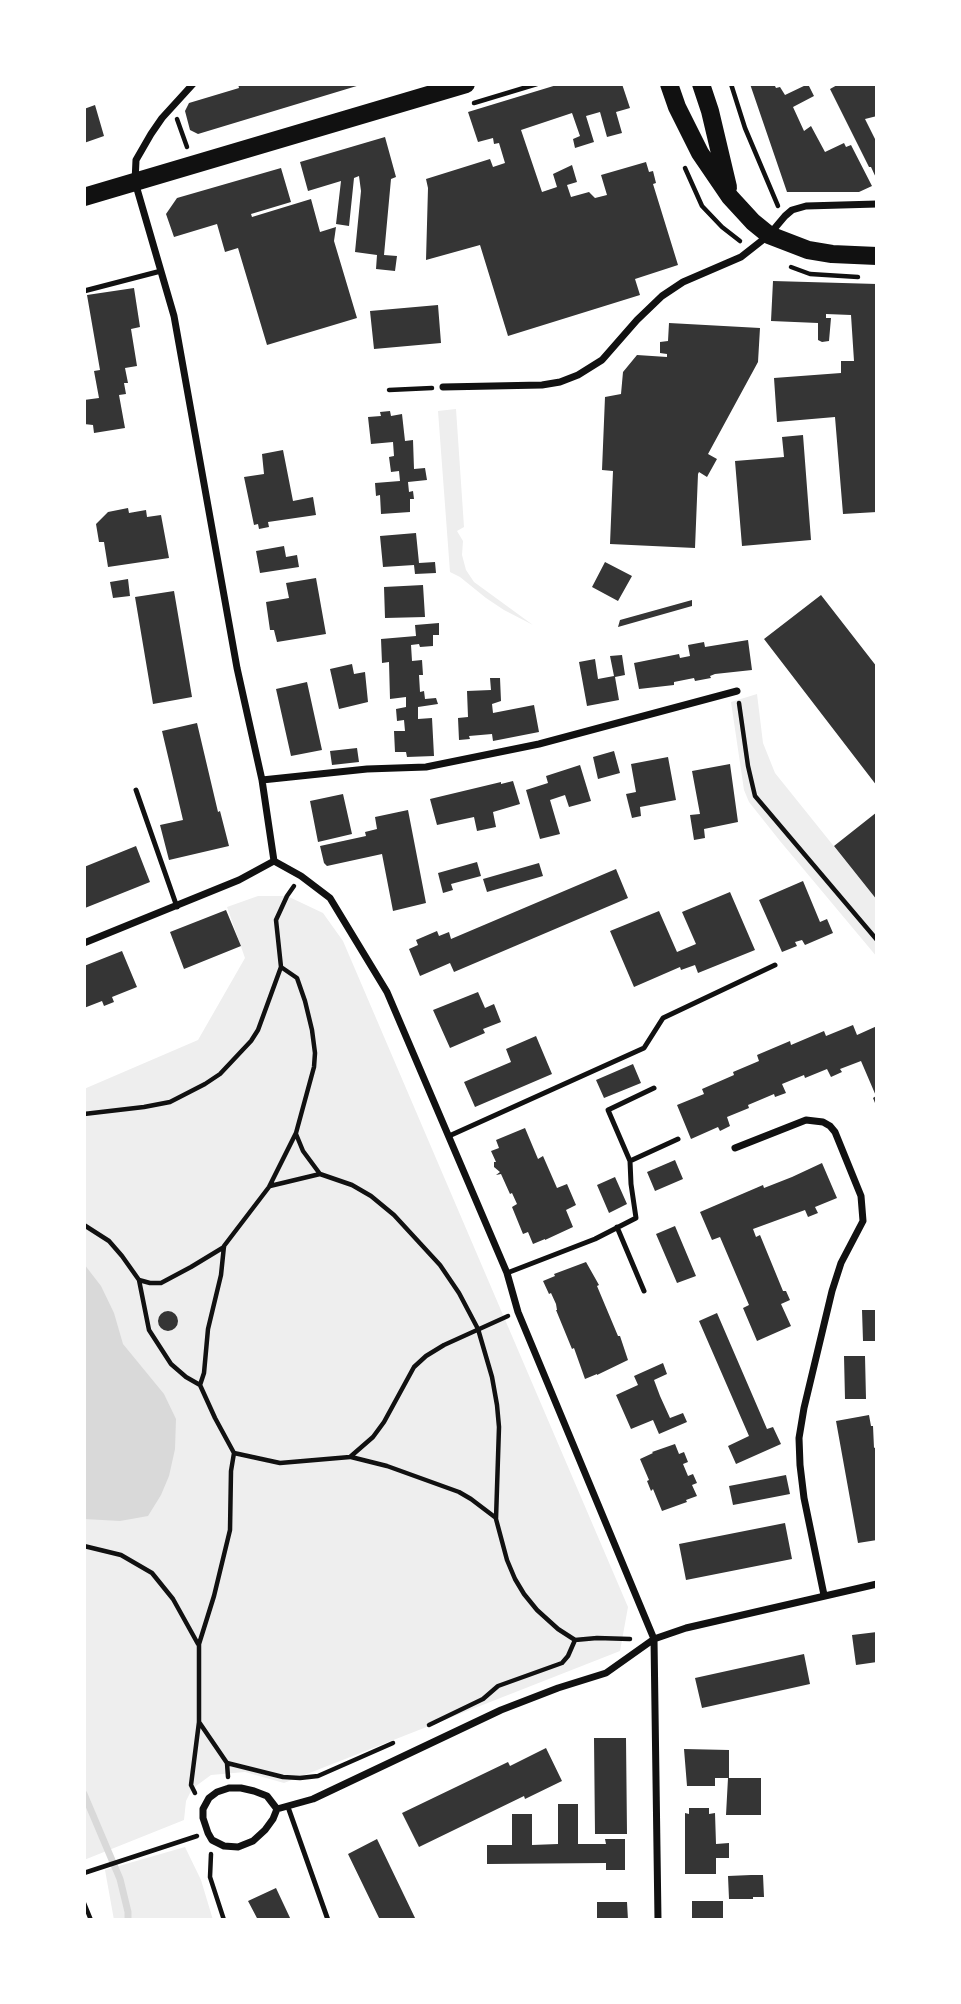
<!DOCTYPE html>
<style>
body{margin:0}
#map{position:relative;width:961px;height:2004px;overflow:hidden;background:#fff;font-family:Poppins,sans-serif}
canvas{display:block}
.frame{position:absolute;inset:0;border:86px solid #fff;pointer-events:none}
</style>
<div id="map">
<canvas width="961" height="2004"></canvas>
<div class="frame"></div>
</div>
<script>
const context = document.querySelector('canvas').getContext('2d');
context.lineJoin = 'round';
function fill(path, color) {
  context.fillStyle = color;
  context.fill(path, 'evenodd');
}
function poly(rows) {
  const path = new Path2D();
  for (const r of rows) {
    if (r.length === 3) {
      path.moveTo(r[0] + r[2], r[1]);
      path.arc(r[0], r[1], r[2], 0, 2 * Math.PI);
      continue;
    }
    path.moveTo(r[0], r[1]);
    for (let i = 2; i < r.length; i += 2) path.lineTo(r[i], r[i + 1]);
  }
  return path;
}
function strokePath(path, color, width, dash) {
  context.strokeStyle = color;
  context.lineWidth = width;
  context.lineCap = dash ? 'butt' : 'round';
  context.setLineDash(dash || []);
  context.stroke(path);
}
const green = poly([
 [456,409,464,527,457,531,463,541,462,555,466,570,474,582,533,625,504,610,486,598,460,577,450,572,438,411],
 [757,694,763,743,775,773,877,900,877,957,780,841,749,802,744,790,731,702],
 [258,896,287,896,323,913,343,941,628,1607,620,1651,284,1783,245,1772,211,1775,196,1786,190,1793,186,1801,184,1820,84,1860,84,1089,198,1040,245,958,227,907],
 [185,1847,201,1880,213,1920,114,1920,105,1870]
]);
const water = poly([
 [84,1264,101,1286,114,1313,123,1344,164,1394,176,1419,175,1449,169,1476,161,1495,148,1516,120,1521,84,1519]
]);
const stream = poly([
 [84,1794,120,1879,128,1912,128,1920]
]);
const building = poly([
 [238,84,249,85,360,85,198,134,190,130,185,111,189,103,239,88],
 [560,84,622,84,630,108,616,112,622,133,607,137,600,112,586,116,594,142,575,148,573,139,580,136,572,113,521,130,542,192,557,187,553,174,572,165,577,182,567,185,571,197,589,192,595,198,607,195,601,175,646,162,649,172,653,171,656,183,653,184,678,265,635,279,640,295,508,336,480,245,426,260,428,188,426,179,490,159,493,167,505,163,499,143,494,144,493,138,478,142,468,112],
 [750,84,774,84,776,88,780,87,785,95,808,84,814,96,793,107,804,131,811,126,825,152,844,143,846,147,851,145,872,186,859,192,787,192],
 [839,84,877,84,877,116,865,119,877,143,877,180,871,167,869,167,830,89],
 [95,105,104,136,84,143,84,109],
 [385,137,396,177,391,179,384,255,397,256,395,271,376,269,377,255,355,252,361,191,359,176,354,178,349,226,336,224,341,181,308,191,300,162],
 [281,168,291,202,251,214,252,217,311,199,320,232,336,227,334,241,357,318,267,345,238,248,225,252,217,224,174,237,166,214,177,198],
 [773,281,877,284,877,411,875,411,877,427,877,512,843,514,835,417,777,422,774,378,841,373,841,361,854,361,851,315,826,314,826,318,831,318,829,341,822,342,818,340,818,323,771,321],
 [134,288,140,327,131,329,137,366,125,368,128,383,124,383,126,394,119,395,125,428,94,433,93,425,84,424,84,400,99,398,94,371,100,370,87,295],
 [438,305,441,343,374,349,370,311],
 [669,323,760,328,758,362,708,454,717,459,707,477,699,472,698,474,695,548,610,544,613,471,602,470,605,397,621,394,623,372,637,355,667,357,667,354,660,353,660,342,668,341],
 [390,411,391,416,402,414,405,441,413,440,414,469,425,468,427,480,408,482,409,492,413,491,414,499,410,499,410,512,381,514,380,495,376,496,375,483,400,481,399,471,391,472,389,457,394,456,393,442,371,444,368,417,381,416,380,412],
 [803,435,811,540,742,546,735,461,784,457,782,437],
 [283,450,293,501,313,497,316,515,268,522,269,527,259,529,258,524,254,525,244,477,264,474,262,454],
 [128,508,129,513,146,510,147,517,161,515,169,558,108,567,104,542,99,542,96,524,108,512],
 [416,533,419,563,435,562,436,573,415,574,414,565,383,567,380,536],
 [284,546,286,557,297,555,299,567,260,573,256,551],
 [605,562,632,576,618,601,592,587],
 [316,578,326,634,277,642,274,630,270,630,266,602,289,598,286,583],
 [128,579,130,596,113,598,110,582],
 [423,585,425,617,385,618,384,587],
 [174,591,192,697,153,704,135,597],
 [821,595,877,667,877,786,764,639],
 [692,600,692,606,618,627,620,620],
 [439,623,439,635,433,635,433,646,420,647,419,644,411,645,412,661,422,660,423,675,419,675,420,692,424,691,425,699,436,698,438,704,418,707,418,719,432,718,434,756,407,757,406,752,395,752,394,731,405,731,404,720,397,721,396,709,406,707,406,697,390,699,389,662,382,663,381,639,416,636,415,625],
 [748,640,752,670,715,674,710,676,711,678,695,681,694,678,674,682,674,685,639,689,634,663,679,654,680,658,690,656,688,645,704,642,705,647],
 [622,655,625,675,615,677,619,700,587,706,579,662,595,659,598,679,614,676,610,656],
 [352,664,354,674,365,672,368,702,339,709,330,669],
 [490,678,500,678,501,701,492,704,493,713,534,705,539,732,493,741,492,734,469,736,470,739,459,740,458,718,468,717,467,691,491,690],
 [307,682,322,750,291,756,276,689],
 [197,723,218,812,220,811,229,846,169,860,160,825,183,820,162,731],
 [357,748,359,762,332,765,330,751],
 [614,751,620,773,598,779,593,757],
 [668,757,676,800,640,807,641,816,632,818,626,794,636,792,631,764],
 [730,764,738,822,704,829,705,838,694,840,690,815,700,814,692,771],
 [580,765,591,801,569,807,565,795,550,800,560,834,540,839,526,790,548,783,546,776],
 [513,781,520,804,493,812,496,827,477,831,474,817,437,825,430,799,501,782,501,784],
 [343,794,352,834,318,842,310,801],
 [408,810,426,903,393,911,382,854,327,866,324,863,320,846,366,836,365,832,377,829,375,817],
 [877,812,877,900,834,846],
 [136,846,150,882,85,908,84,867],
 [477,862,481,876,451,884,453,890,443,893,438,873],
 [539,863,543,876,487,892,483,879],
 [616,869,628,898,454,972,450,963,420,976,409,949,418,945,416,940,437,931,439,936,449,932,451,939],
 [803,881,820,922,827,919,833,933,805,945,802,940,795,942,797,946,782,952,759,900],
 [730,892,755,950,698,973,695,965,681,970,680,967,634,987,610,931,659,911,677,952,696,944,682,912],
 [226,910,241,946,184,969,170,932],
 [122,951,137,987,112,997,114,1002,104,1006,102,1001,84,1008,84,966],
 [478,992,485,1008,494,1004,501,1022,483,1029,485,1033,450,1048,433,1010],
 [853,1025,857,1035,877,1026,877,1108,873,1098,876,1096,861,1061,840,1069,842,1072,831,1077,827,1069,805,1078,804,1075,782,1084,786,1093,775,1097,774,1094,748,1105,749,1108,727,1117,730,1126,720,1131,718,1127,691,1139,677,1105,704,1094,702,1089,734,1075,733,1072,759,1061,757,1055,790,1041,791,1045,824,1031,826,1036],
 [536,1036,552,1074,475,1107,464,1082,511,1062,506,1049],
 [633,1064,641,1083,604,1098,596,1080],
 [525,1128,538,1159,543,1156,557,1188,567,1184,576,1205,566,1210,573,1227,545,1240,545,1239,533,1244,528,1232,523,1234,512,1207,517,1204,512,1193,510,1194,501,1174,496,1175,500,1172,494,1167,494,1162,496,1162,491,1151,499,1148,496,1140],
 [675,1160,683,1179,655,1191,647,1172],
 [822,1163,837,1198,815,1207,818,1213,808,1217,805,1210,753,1229,756,1237,760,1235,783,1291,786,1291,790,1300,781,1304,791,1326,757,1341,743,1308,749,1305,720,1237,712,1240,700,1212,763,1185,764,1188,792,1177],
 [615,1177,627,1204,609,1213,597,1185],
 [675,1226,696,1276,677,1283,656,1234],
 [586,1262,599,1285,597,1286,618,1336,620,1336,628,1360,597,1375,597,1374,585,1379,574,1348,572,1349,556,1310,557,1310,556,1304,551,1293,549,1294,543,1281,555,1276,554,1274],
 [862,1310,877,1310,877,1341,863,1341],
 [168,1321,10],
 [717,1313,767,1429,773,1427,781,1444,736,1464,728,1446,749,1436,699,1321],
 [844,1356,865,1356,866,1399,845,1399],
 [663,1363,667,1374,654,1380,660,1396,670,1418,683,1413,687,1422,659,1434,653,1420,631,1429,616,1395,638,1385,634,1376],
 [869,1415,871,1426,873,1426,874,1448,876,1447,877,1451,877,1540,858,1543,836,1421],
 [675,1444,679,1454,684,1452,688,1462,683,1464,688,1476,693,1474,697,1483,692,1485,697,1496,686,1500,687,1502,662,1511,653,1489,651,1491,647,1481,649,1480,640,1459,653,1453,652,1452],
 [786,1475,790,1494,733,1505,729,1486],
 [785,1523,792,1559,686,1580,679,1544],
 [877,1632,877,1662,856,1665,852,1635],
 [804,1654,810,1684,702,1708,695,1678],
 [594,1738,626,1738,627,1834,595,1834],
 [546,1748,562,1781,525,1799,524,1796,419,1847,402,1813,508,1762,510,1766],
 [684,1749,729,1750,729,1778,761,1778,761,1815,726,1815,728,1778,715,1778,715,1786,687,1786],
 [558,1804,578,1804,578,1844,606,1844,605,1839,625,1839,625,1870,606,1870,606,1863,487,1864,487,1845,512,1845,512,1814,532,1814,532,1845,558,1844],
 [689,1808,709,1808,709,1814,715,1813,716,1844,729,1843,729,1858,716,1858,716,1874,685,1874,685,1813,689,1814],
 [377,1839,416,1920,380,1920,348,1854],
 [751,1875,763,1875,764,1897,753,1897,753,1899,729,1899,728,1876],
 [276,1888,291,1920,258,1920,248,1901],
 [692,1901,723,1901,723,1920,692,1920],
 [597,1902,627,1902,628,1920,597,1920]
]);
const path = poly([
 [731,84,745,128,778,206],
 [474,103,537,84],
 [177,119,187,147],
 [685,168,702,206,722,227,740,241],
 [791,267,810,274,858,277],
 [389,390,432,388],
 [739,703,748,766,755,796,877,940],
 [84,1114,144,1107,170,1102,205,1084,220,1074,251,1041,258,1030,281,967],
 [296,1134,303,1151,320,1174],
 [270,1186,320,1174,352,1185,371,1196,394,1215,440,1265,459,1293,478,1329,492,1377,497,1405,499,1427,496,1519,507,1560,515,1579,524,1594,537,1610,558,1629,575,1640,597,1638,630,1639],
 [84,1225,109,1241,122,1256,139,1280,150,1283,161,1283,191,1267,224,1247],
 [139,1280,149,1330,171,1364,186,1377,200,1385],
 [234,1453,280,1463,350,1457,373,1437,384,1422,414,1367,426,1356,444,1345,508,1316],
 [351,1457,387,1466,459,1492,471,1499,496,1518],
 [84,1546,121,1555,152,1573,173,1599,198,1644],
 [199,1722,227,1763,228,1777],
 [429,1725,483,1699,498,1686,562,1663,568,1656,575,1640],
 [227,1763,283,1777,300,1778,318,1776,393,1743],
 [195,1793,191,1785,199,1722,199,1644,214,1596,230,1530,231,1471,234,1453,215,1418,200,1385,204,1373,208,1329,221,1275,224,1246,269,1187,296,1133,314,1067,315,1053,312,1030,305,1001,297,978,281,967,276,920,287,896,294,886],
 [211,1854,210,1877,224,1920],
 [84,1873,197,1836],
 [84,1903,91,1920]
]);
const service = poly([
 [84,291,161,271],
 [136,790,177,907],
 [449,1136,644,1048,663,1018,775,965],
 [630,1161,608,1110,654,1088],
 [617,1227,644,1291],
 [507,1273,595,1239,636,1218,631,1184,630,1161,678,1139],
 [288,1807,328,1920]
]);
const minor = poly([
 [193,84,162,118,151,134,136,160,135,182,174,316,237,668,262,780,274,861],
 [443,387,542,385,560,382,578,375,602,360,637,320,662,296,683,282,741,257,769,235,785,216,792,210,806,206,877,204],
 [262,780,367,769,426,767,539,744,737,691],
 [274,861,301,876,330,898,387,992,507,1273,518,1312,654,1639,658,1920],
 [84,943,239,880,274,861],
 [735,1148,806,1120,823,1122,830,1126,835,1132,861,1196,863,1221,841,1263,832,1291,804,1408,799,1438,800,1465,804,1498,824,1595],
 [229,1788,241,1788,254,1791,267,1796,277,1809,273,1819,265,1830,253,1841,238,1847,224,1846,212,1840,208,1833,203,1818,203,1809,209,1798,217,1792,229,1788],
 [277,1809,313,1799,501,1710,558,1688,606,1673,654,1639,686,1628,877,1584]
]);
const primary = poly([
 [669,84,677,107,700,153,730,197,753,222,769,235,808,250,832,254,877,256],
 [701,84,710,111,728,187],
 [84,197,466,84]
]);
fill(green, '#eee');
fill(water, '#d9d9d9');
strokePath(stream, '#d9d9d9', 7);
fill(building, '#353535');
strokePath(path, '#111', 4.5);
strokePath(service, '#111', 5);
strokePath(minor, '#111', 7);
strokePath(primary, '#111', 18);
</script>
